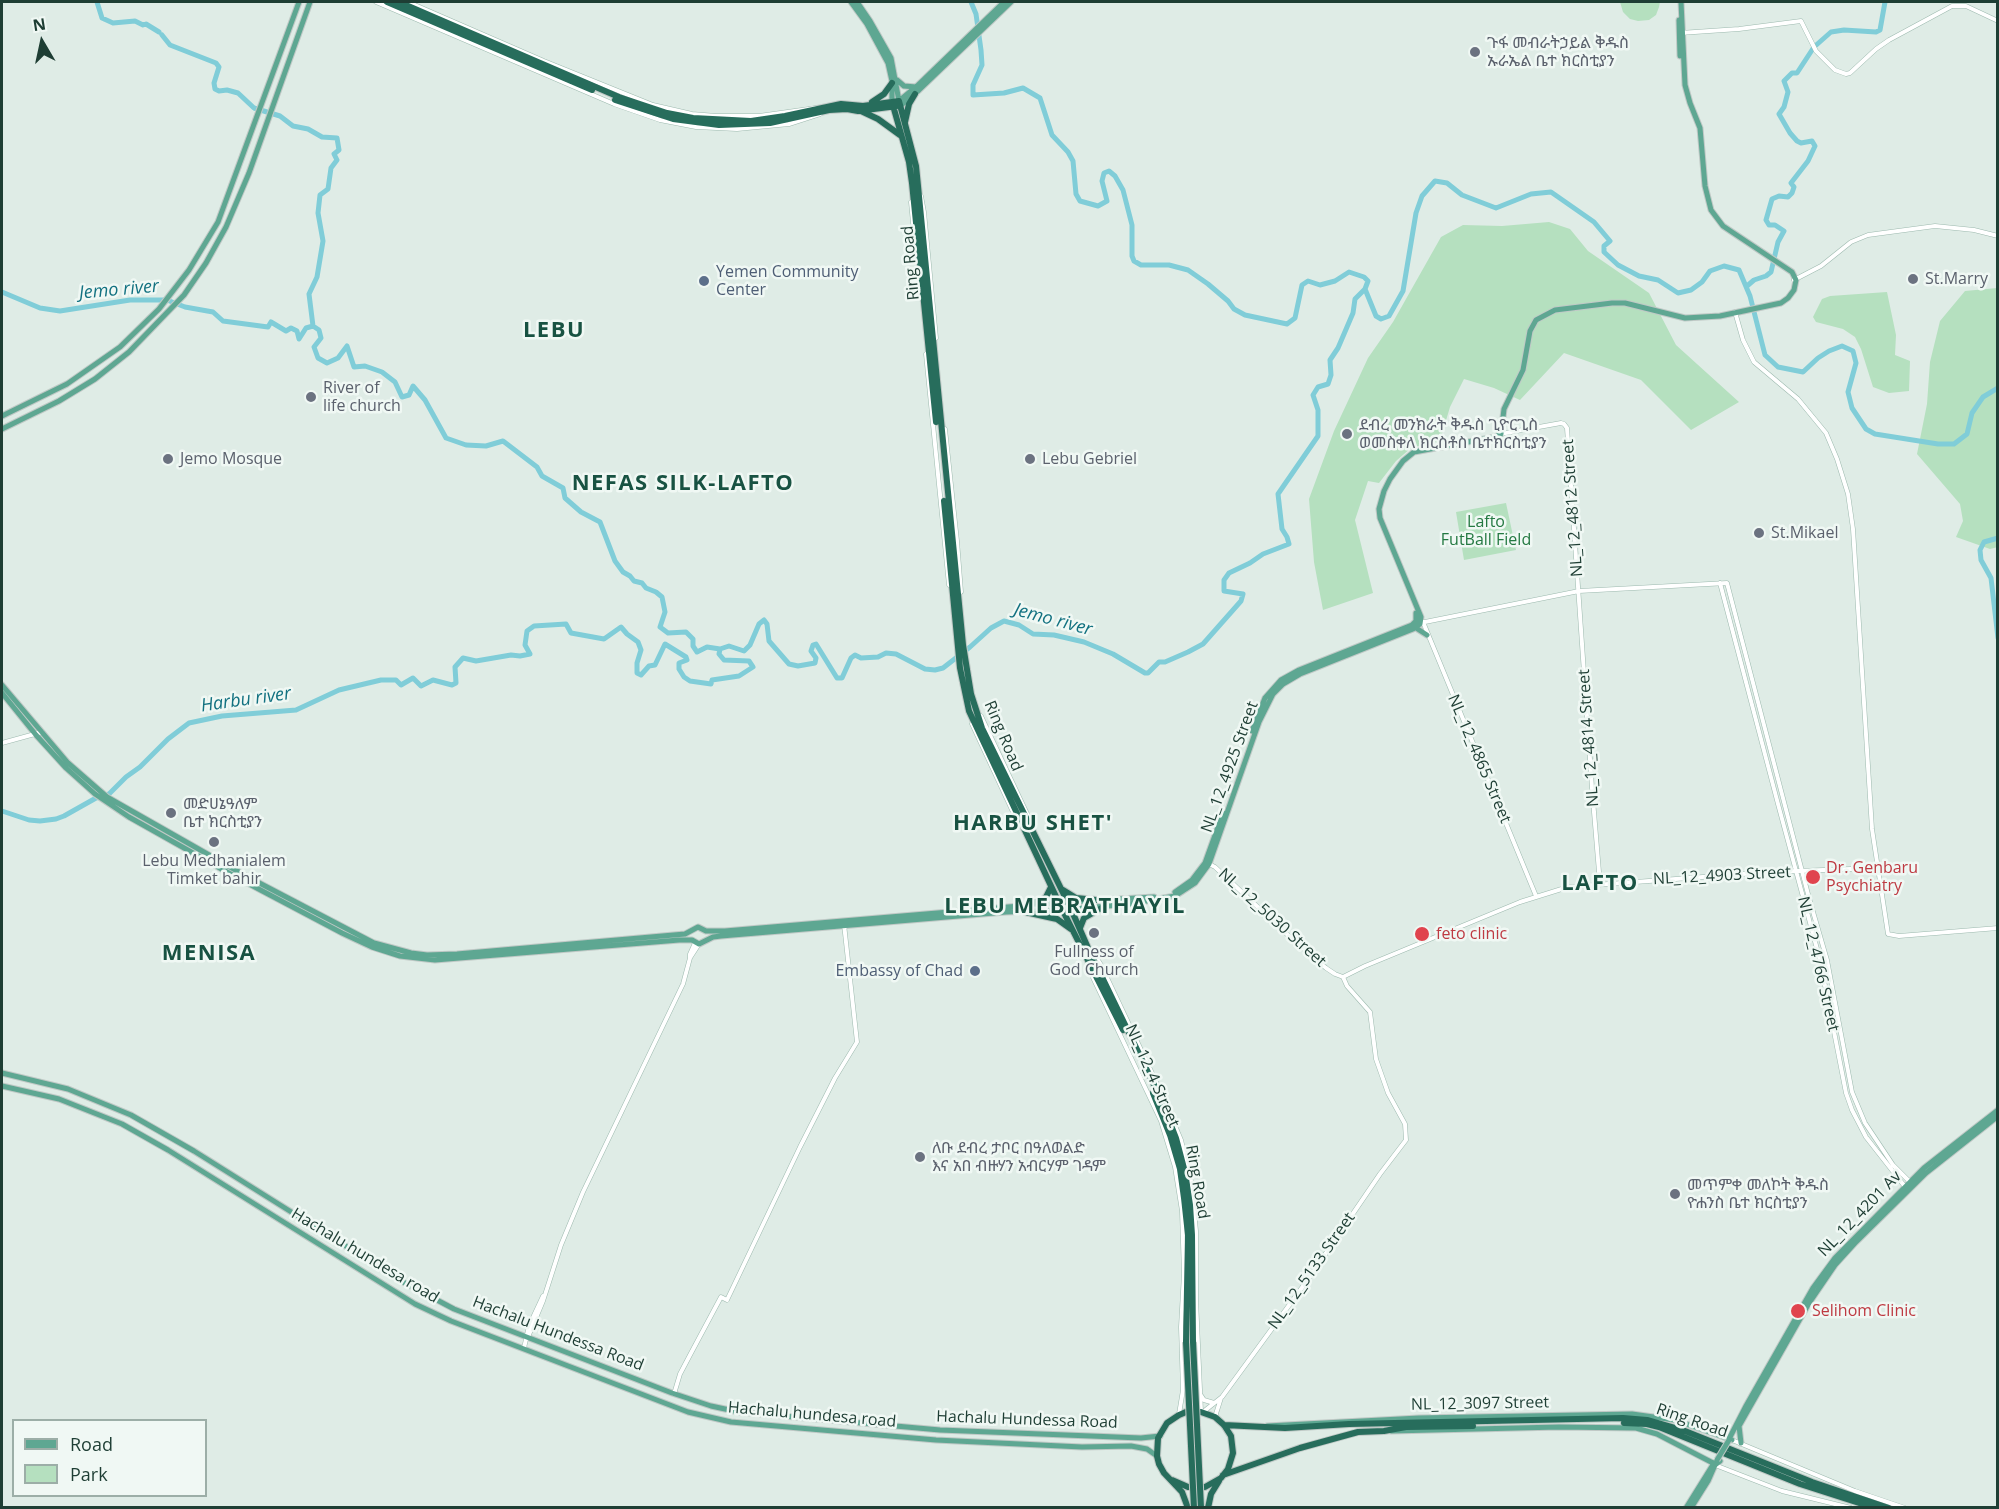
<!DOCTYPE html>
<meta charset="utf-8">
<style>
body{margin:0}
#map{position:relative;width:1999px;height:1509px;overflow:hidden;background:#dfece6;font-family:"Open Sans",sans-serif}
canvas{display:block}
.frame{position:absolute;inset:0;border:3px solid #1e3e34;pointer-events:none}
.legend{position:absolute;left:12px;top:1419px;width:195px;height:78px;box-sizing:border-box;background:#f0f8f4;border:2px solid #9caea7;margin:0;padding:8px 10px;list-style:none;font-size:18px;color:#1e3e34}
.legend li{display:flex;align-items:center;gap:12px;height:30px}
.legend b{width:30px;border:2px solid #9caea7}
.north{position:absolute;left:12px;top:12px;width:60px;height:60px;-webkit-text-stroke:4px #f0f8f4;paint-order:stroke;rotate:351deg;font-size:16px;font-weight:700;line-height:24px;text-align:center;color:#1e3e34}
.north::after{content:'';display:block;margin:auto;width:21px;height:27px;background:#1e3e34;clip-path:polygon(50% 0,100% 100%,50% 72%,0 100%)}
</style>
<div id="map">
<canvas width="1999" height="1509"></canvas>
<div class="frame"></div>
<ul class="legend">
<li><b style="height:8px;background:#5ea792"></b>Road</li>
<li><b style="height:16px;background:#b5e0bf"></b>Park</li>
</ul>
<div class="north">N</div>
</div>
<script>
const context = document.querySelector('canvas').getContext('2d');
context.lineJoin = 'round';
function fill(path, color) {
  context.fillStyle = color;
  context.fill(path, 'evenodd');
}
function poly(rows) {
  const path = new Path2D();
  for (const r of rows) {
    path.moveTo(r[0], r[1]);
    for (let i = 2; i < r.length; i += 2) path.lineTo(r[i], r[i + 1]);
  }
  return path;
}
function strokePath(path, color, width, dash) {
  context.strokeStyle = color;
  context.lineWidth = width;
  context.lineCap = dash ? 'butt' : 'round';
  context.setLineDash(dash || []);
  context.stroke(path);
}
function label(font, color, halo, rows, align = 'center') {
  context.font = font + ' "Open Sans","Noto Sans Ethiopic",sans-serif';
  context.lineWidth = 5;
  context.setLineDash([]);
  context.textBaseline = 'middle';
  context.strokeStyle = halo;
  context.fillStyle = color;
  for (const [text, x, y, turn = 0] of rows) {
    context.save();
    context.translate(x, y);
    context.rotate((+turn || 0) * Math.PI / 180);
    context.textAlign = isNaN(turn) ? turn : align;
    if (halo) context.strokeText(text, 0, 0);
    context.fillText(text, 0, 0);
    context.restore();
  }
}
const green = poly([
 [1620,2,1660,2,1659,7,1656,15,1649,20,1638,21,1630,19,1623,12],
 [1549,222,1570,229,1588,251,1649,293,1676,345,1739,402,1691,430,1641,380,1564,353,1520,400,1494,388,1464,379,1450,407,1440,441,1411,448,1396,461,1379,483,1368,481,1355,520,1373,593,1323,610,1314,562,1309,499,1334,431,1368,358,1393,322,1441,237,1463,225,1502,226],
 [1997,288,1998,547,1990,549,1956,537,1963,521,1960,504,1917,454,1927,404,1930,362,1940,321,1965,291],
 [1887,292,1896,335,1895,355,1910,361,1909,391,1889,393,1873,387,1861,349,1855,337,1843,329,1816,322,1813,317,1822,299,1830,296],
 [1506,503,1516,550,1464,560,1456,512]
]);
const river = poly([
 [97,2,102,18,113,23,135,21,143,25,146,24,159,32],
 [971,2,976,14,981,50,982,65,973,85,973,95,1004,93,1023,88,1040,98,1052,135,1068,152,1073,161,1076,194,1080,201,1098,206,1107,201,1102,181,1104,173,1109,171,1115,176,1123,190,1132,225,1132,256,1134,261,1141,265,1169,265,1188,270,1208,284,1228,301,1234,309,1245,315,1287,324,1295,318,1302,285,1308,281,1320,285,1335,281,1349,272,1364,277,1368,281,1365,289,1376,316,1381,319,1389,316,1403,291,1416,213,1422,196,1435,181,1447,183,1462,195,1496,208,1531,194,1551,192,1594,222,1610,241,1604,246,1604,252,1618,265,1639,276,1658,280,1678,293,1691,290,1702,282,1710,271,1724,266,1739,270,1750,296,1765,355,1778,367,1803,372,1818,358,1829,351,1842,346,1853,351,1856,363,1848,392,1852,408,1866,429,1875,434,1938,444,1954,444,1967,434,1972,413,1983,397,1998,388],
 [162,35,170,45,216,63,219,67,214,83,215,89,219,91,227,90,238,93,254,108,280,116,293,126,308,129,322,137,337,138,339,150,334,154,337,160,331,168,328,189,320,195,318,213,323,241,317,277,309,294,313,326],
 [1747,286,1754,280,1766,276,1771,272,1778,242,1784,231,1775,225,1769,225,1766,220,1772,199,1779,196,1788,197,1792,193,1794,187,1791,183,1808,161,1815,146,1812,141,1801,143,1797,141,1790,133,1779,114,1784,107,1788,92,1784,81,1792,73,1797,73,1814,47,1831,32,1844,30,1876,32,1880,30,1885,2],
 [2,292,40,308,60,311,130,300,167,300,185,307,213,312,223,321,268,327,271,322,286,331,291,328,297,331,299,339,306,328,313,326,319,330,321,338,314,347,318,358,327,363,338,358,347,346,354,367,365,366,382,372,395,382,402,397,409,395,413,386,425,400,446,438,466,445,486,446,503,441,537,467,542,476,563,488,565,498,581,512,600,522,615,561,623,572,630,576,634,581,642,583,646,588,656,592,662,597,665,612,660,627,668,633,686,632,693,639,693,646,697,652,707,647,720,649,729,646,744,651,750,645,759,624,764,620,767,624,769,641,789,664,798,666,815,663,816,658,811,651,813,645,816,644,837,678,842,678,851,658,855,655,861,658,878,657,886,653,896,654,925,669,935,670,943,668,970,647,991,628,1004,621,1019,625,1033,634,1054,635,1084,642,1113,654,1145,673,1148,673,1159,662,1165,662,1188,652,1203,644,1241,601,1243,594,1224,591,1224,580,1229,573,1250,563,1263,554,1289,544,1287,537,1282,529,1278,494,1318,436,1318,410,1313,395,1318,387,1328,384,1331,375,1330,360,1338,348,1353,313,1355,299,1365,289],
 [1998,538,1984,542,1980,550,1981,560,1991,578,1998,638],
 [2,811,29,820,40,821,56,819,64,816,96,798,109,794,126,777,140,767,168,739,189,723,222,716,296,710,339,690,381,680,396,680,401,685,413,678,421,686,433,680,452,685,456,683,455,667,463,658,476,661,511,655,520,656,530,654,525,645,527,631,534,626,566,624,571,633,604,639,621,627,627,634,638,642,641,650,637,663,637,673,641,675,649,666,655,665,665,644,686,657,687,660,679,663,679,669,684,677,690,681,711,684,712,680,739,676,753,667,749,661,724,660,719,654,720,649]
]);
const secondary = poly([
 [376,2,614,104,660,120,696,127,737,129,789,124,820,114],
 [408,2,544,61,653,105,692,114,716,116,759,116,816,108],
 [1680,33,1739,29,1801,21,1816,51,1835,70,1846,74,1850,73,1876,49,1889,40,1952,6,1966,6,1998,21],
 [921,196,924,212,936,338],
 [911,202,914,233],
 [1794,280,1821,266,1851,242,1868,235,1935,226,1974,230,1998,236],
 [1735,312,1743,340,1754,362,1798,399,1826,433,1837,459,1848,494,1853,529,1872,829,1888,934,1899,936,1998,928],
 [926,354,949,585],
 [945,429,957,541,961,592],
 [1500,434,1561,423,1564,424,1567,428,1592,788,1600,884],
 [1720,583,1778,804,1820,960,1846,1093,1852,1110,1866,1137,1906,1188],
 [1423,622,1536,896],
 [1420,623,1579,591,1727,583,1809,898,1827,960,1852,1092,1865,1123,1893,1165,1910,1182],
 [981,716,1030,820],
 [972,724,1013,812],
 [2,743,42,732],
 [1209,864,1215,867,1292,939,1326,968,1335,974,1343,977,1365,966,1520,902,1568,887,1770,872,1877,868],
 [1093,952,1101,965,1160,1090,1181,1140,1191,1181,1196,1231,1196,1300,1201,1412],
 [690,958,699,944],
 [1087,965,1161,1121,1175,1167,1182,1211,1184,1274,1181,1327,1183,1390,1179,1414],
 [528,1337,543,1301,561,1245,583,1192,683,984,690,958,690,954,695,943],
 [524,1348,529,1326,543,1296],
 [674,1394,680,1374,690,1355,721,1297,727,1300,800,1147,835,1078,857,1042,844,924],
 [1200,1394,1204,1400,1214,1403],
 [1203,1412,1222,1397,1309,1278,1380,1174,1406,1140,1405,1124,1388,1093,1376,1059,1370,1012,1347,986,1343,977],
 [1215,1417,1221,1398],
 [1732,1440,1855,1491,1905,1508],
 [1715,1465,1782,1491,1851,1508]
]);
const primary = poly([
 [851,2,867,24,888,63,892,81,892,102],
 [857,2,870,21,891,58,899,101,917,86,1004,2],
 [1679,20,1680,56],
 [897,80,904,86,916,87],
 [900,106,919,90,1011,2],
 [2,416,67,384,120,347,159,309,189,270,218,222,299,2],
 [2,429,59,401,95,379,129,352,184,295,206,263,226,227,249,173,310,2],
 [1416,628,1427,635],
 [2,685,68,763,107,797,246,876,374,943,411,953,427,955,457,954,685,934,698,927,706,931,725,931,1067,902,1154,897],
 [2,693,36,735,66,768,95,794,129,817,234,876,342,933,372,947,400,956,435,960,679,940,692,940,699,944,713,937,721,936,1006,912,1063,910,1129,904,1175,896,1195,883,1209,864,1259,722,1273,694,1283,684,1300,674,1413,629,1420,624,1421,617,1380,518,1379,509,1384,491,1390,479,1403,461,1414,452,1495,437,1501,434,1504,409,1523,370,1530,331,1536,320,1555,310,1612,303,1625,303,1685,318,1720,316,1781,303,1788,298,1794,290,1796,280,1792,272,1723,226,1711,210,1705,186,1700,128,1690,103,1685,85,1681,2],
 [1252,731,1265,698,1281,680,1299,670,1412,625,1416,621,1416,613],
 [1175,892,1192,880,1205,863,1223,813],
 [2,1073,68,1089,131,1115,194,1151,403,1282,454,1309,672,1393,711,1406,739,1412,940,1430,1141,1438,1160,1436],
 [2,1086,59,1099,122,1124,168,1150,415,1304,451,1321,688,1412,731,1422,936,1440,1082,1447,1131,1446,1147,1449,1157,1456],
 [1267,1426,1419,1418,1632,1414,1675,1420,1732,1440],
 [1739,1426,1809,1303,1835,1265,1855,1243,1926,1173,1998,1116],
 [1739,1426,1741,1443],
 [1391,1431,1559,1427,1636,1428,1657,1434,1713,1463],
 [1729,1439,1746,1406,1813,1288,1835,1258,1924,1168,1998,1110],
 [1686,1508,1714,1463],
 [1691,1508,1708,1481,1715,1465,1720,1461]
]);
const highway = poly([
 [387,2,592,90],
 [399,2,619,97,667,113,693,118,751,121,785,116,841,104,863,106,899,101,916,166,918,186,963,645,971,694,982,728,1071,909,1088,948,1160,1097,1176,1138,1185,1172,1190,1205,1192,1235,1193,1342],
 [615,100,673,119,719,125,770,123,829,110,847,109,858,111,897,106],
 [872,102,884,94,892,83],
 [892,102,909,162,912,183,936,422],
 [861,111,878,119,900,135],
 [905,122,909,104,915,94],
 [944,501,960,668,969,711,1059,903,1123,1030],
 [1063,890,1076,898,1096,900],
 [1023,906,1040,901,1046,897,1051,887],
 [1025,912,1057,919,1071,929],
 [1080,928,1084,918,1105,906],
 [1153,1093,1170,1135,1180,1169,1184,1198,1188,1235,1186,1342],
 [1624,1423,1647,1424,1659,1427,1800,1484,1875,1508],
 [1224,1425,1285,1428,1349,1424,1623,1418,1647,1420,1685,1431,1812,1482,1889,1508],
 [1223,1475,1300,1448,1358,1432,1384,1431,1406,1427,1473,1426],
 [1172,1480,1188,1487,1205,1487,1221,1478,1228,1469,1233,1453,1231,1436,1224,1425,1215,1417,1201,1412,1186,1412,1179,1415,1167,1423,1158,1438,1157,1456,1159,1464,1164,1473,1182,1492,1188,1508],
 [1208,1508,1211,1494,1219,1481]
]);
const primaryBridge = poly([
 [1717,1460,1729,1440]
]);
const highwayBridge = poly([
 [1186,1342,1194,1508],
 [1193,1342,1201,1508]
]);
const markers = [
 [1475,52,6,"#6b7280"],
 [1913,279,6,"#6b7280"],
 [704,281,6,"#5c6f8a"],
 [311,397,6,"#6b7280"],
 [1347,434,6,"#6b7280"],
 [168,459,6,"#6b7280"],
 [1030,459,6,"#6b7280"],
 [1759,533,6,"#6b7280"],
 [171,813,6,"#6b7280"],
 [214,842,6,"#6b7280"],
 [1813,877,8,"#e0444e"],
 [1094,933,6,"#6b7280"],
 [1422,934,8,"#e0444e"],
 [975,971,6,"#5c6f8a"],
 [920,1157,6,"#6b7280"],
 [1675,1194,6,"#6b7280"],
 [1798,1311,8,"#e0444e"]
];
const worshipNames = [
 ["ጉፋ መብራትኃይል ቅዱስ",1487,43],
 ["ኡራኤል ቤተ ክርስቲያን",1487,61],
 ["St.Marry",1925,279],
 ["River of",323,388],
 ["life church",323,406],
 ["ደብረ መንክራት ቅዱስ ጊዮርጊስ",1359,425],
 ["ወመስቀለ ክርስቶስ ቤተክርስቲያን",1359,443],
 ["Jemo Mosque",180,459],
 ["Lebu Gebriel",1042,459],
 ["St.Mikael",1771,533],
 ["መድሀኔዓለም",183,804],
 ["ቤተ ክርስቲያን",183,822],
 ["Lebu Medhanialem",214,861,"center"],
 ["Timket bahir",214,879,"center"],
 ["Fullness of",1094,952,"center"],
 ["God Church",1094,970,"center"],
 ["ለቡ ደብረ ታቦር በዓለወልድ",932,1148],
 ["እና አበ ብዙሃን አብርሃም ገዳም",932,1166],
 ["መጥምቀ መለኮት ቅዱስ",1687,1185],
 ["ዮሐንስ ቤተ ክርስቲያን",1687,1203]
];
const streetNames = [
 ["Ring Road",911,263,-95],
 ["NL_12_4812 Street",1573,508,-94],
 ["Ring Road",1003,736,67],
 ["NL_12_4814 Street",1589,738,-94],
 ["NL_12_4865 Street",1479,759,67],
 ["NL_12_4925 Street",1230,767,-70],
 ["NL_12_4903 Street",1722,876,-3],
 ["NL_12_5030 Street",1272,918,42],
 ["NL_12_4766 Street",1818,964,77],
 ["NL_12_4 Street",1152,1076,66],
 ["Ring Road",1197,1182,80],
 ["NL_12_4201 Av",1860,1214,-46],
 ["Hachalu hundesa road",365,1256,31],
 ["NL_12_5133 Street",1312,1271,-55],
 ["Hachalu Hundessa Road",558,1334,21],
 ["NL_12_3097 Street",1480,1404,-1],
 ["Hachalu hundesa road",812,1415,5],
 ["Hachalu Hundessa Road",1027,1420,2],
 ["Ring Road",1692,1421,19]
];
const serviceNames = [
 ["Yemen Community",716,272],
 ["Center",716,290],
 ["Embassy of Chad",963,971,"right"]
];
const parkNames = [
 ["Lafto",1486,522],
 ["FutBall Field",1486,540]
];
const healthNames = [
 ["Dr. Genbaru",1826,868],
 ["Psychiatry",1826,886],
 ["feto clinic",1436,934],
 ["Selihom Clinic",1812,1311]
];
const waterNames = [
 ["Jemo river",119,290,-5],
 ["Jemo river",1053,620,15],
 ["Harbu river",246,700,-8]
];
const districtNames = [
 ["LEBU",554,331],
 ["NEFAS SILK-LAFTO",683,484],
 ["HARBU SHET'",1033,824],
 ["LAFTO",1600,884],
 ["LEBU MEBRATHAYIL",1065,907],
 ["MENISA",209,954]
];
fill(green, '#b5e0bf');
strokePath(river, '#80cdd8', 5);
strokePath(secondary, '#9cb9ae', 5);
strokePath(primary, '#c0c9c6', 7);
strokePath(highway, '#c0c9c6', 8);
strokePath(secondary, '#fff', 4);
strokePath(primary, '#5ea792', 5);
strokePath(highway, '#276d5c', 6);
strokePath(primaryBridge, '#c0c9c6', 7, []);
strokePath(highwayBridge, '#c0c9c6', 8, []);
strokePath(primaryBridge, '#5ea792', 5);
strokePath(highwayBridge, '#276d5c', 6);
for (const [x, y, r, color] of markers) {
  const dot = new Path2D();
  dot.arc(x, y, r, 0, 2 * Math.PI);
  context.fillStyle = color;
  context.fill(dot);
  strokePath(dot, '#f0f8f4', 2);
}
label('16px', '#5b616d', '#f0f8f4', worshipNames, 'left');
label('16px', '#1e3e34', '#f0f8f4', streetNames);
label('16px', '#4e5e75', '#f0f8f4', serviceNames, 'left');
label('16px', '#247942', '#f0f8f4', parkNames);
label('16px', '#be3a42', '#f0f8f4', healthNames, 'left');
label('italic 18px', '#127180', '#f0f8f4', waterNames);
context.letterSpacing = '1.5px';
label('bold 22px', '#185242', '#f0f8f4', districtNames);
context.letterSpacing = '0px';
</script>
